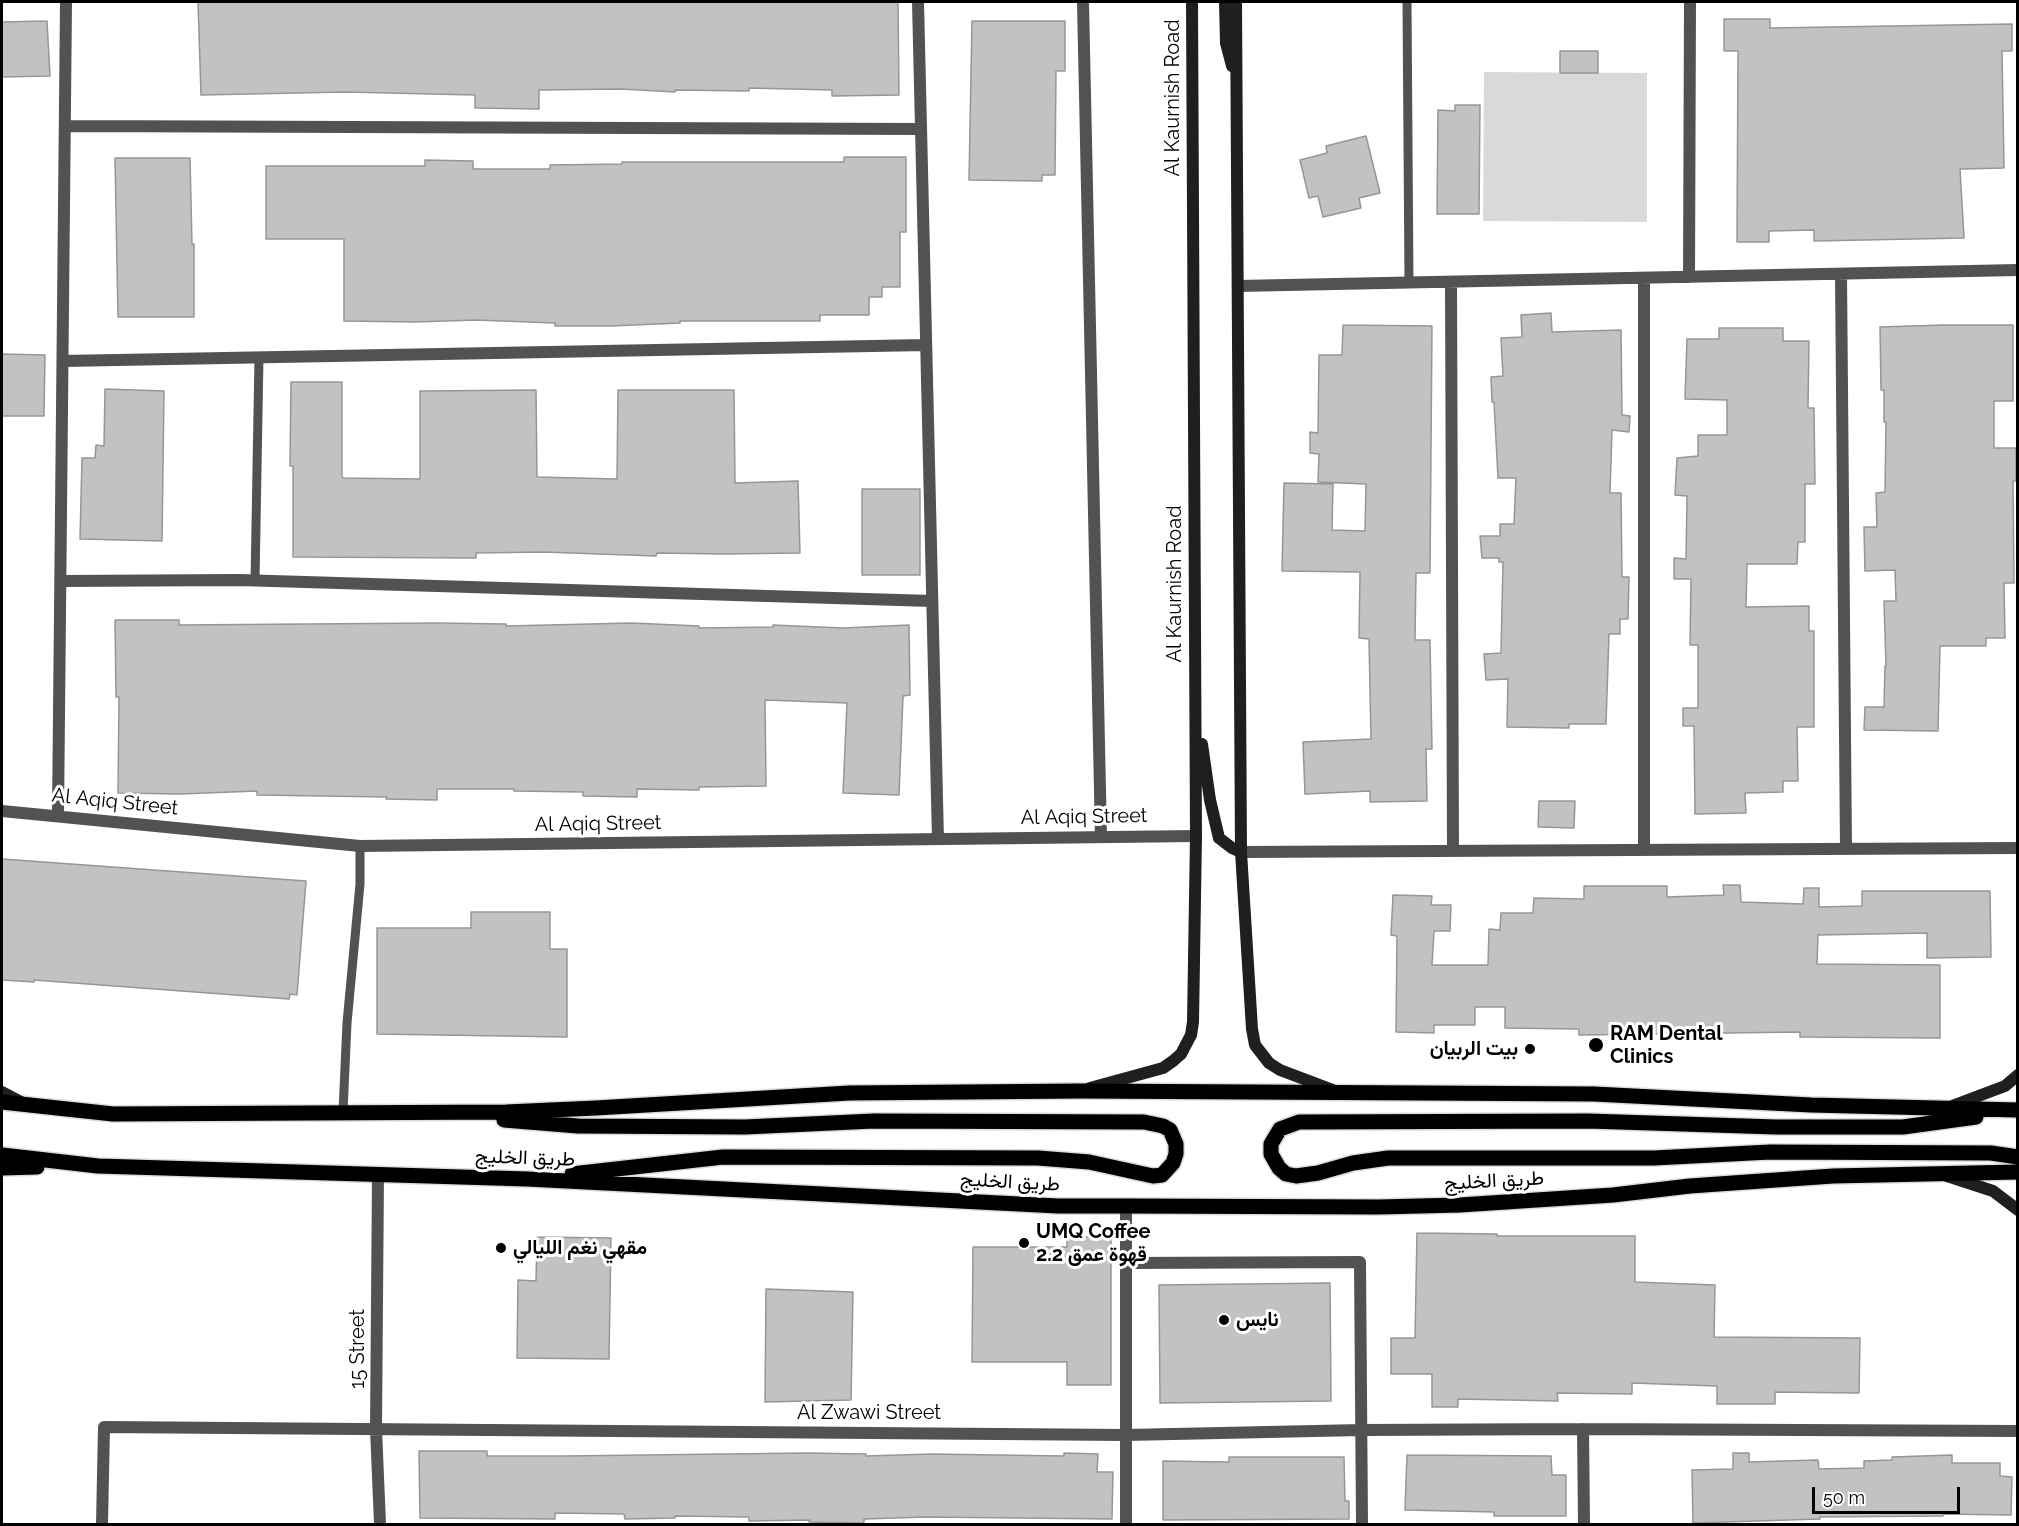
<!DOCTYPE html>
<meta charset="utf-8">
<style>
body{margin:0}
#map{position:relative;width:2019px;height:1526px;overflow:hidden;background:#fff;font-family:Raleway,sans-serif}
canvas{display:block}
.frame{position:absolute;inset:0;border:3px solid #000;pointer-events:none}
.scale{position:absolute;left:1812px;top:1487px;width:148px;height:27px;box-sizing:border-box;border:3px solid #000;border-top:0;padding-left:8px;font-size:18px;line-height:21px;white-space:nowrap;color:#000;-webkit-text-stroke:4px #fff;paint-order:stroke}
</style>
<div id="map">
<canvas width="2019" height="1526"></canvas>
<div class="frame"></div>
<div class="scale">50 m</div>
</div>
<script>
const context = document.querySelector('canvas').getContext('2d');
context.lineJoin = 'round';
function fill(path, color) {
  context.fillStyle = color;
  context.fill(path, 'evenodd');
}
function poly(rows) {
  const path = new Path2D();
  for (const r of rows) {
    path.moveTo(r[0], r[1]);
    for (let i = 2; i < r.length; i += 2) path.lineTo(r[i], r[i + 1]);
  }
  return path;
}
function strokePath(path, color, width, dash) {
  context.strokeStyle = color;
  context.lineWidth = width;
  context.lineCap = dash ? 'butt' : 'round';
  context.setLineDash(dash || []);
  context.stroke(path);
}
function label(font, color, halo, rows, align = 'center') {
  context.font = font + ' Raleway,Vazirmatn,sans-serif';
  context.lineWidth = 6;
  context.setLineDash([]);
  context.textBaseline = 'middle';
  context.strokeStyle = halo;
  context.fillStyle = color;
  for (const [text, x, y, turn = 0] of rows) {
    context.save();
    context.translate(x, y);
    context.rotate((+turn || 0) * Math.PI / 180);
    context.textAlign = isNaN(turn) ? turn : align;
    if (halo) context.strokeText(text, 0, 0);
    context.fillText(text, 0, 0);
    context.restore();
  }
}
const green = poly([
 [1484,72,1647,73,1647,222,1483,221]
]);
const building = poly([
 [198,2,898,2,899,95,832,96,832,90,749,88,749,91,675,90,675,92,621,89,539,90,539,109,475,108,475,95,345,92,201,95,198,2],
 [1724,19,1770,19,1770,28,2012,24,2012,51,2002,51,2004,168,1960,169,1964,238,1814,241,1814,230,1769,231,1769,242,1737,242,1738,51,1724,51,1724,19],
 [47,21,50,76,2,77,2,22,47,21],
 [972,21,1065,21,1065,71,1056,71,1055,175,1042,175,1042,181,969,180,972,21],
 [1560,51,1598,51,1598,73,1560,73,1560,51],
 [1455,105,1480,105,1479,214,1437,214,1438,110,1455,111,1455,105],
 [1366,136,1380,193,1359,198,1361,208,1323,217,1318,196,1309,198,1300,160,1327,153,1326,146,1366,136],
 [844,157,906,157,906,232,900,232,900,287,882,287,882,297,869,297,869,315,820,315,820,321,680,321,680,323,611,326,555,326,555,323,476,320,415,322,344,321,344,239,266,239,266,166,425,166,425,160,473,161,473,169,550,169,550,165,622,164,622,162,844,162,844,157],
 [115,158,190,158,192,244,194,244,194,317,118,317,115,158],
 [1551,313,1552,332,1621,330,1622,415,1630,416,1629,432,1612,430,1610,493,1621,493,1622,577,1629,577,1628,619,1620,619,1620,634,1609,634,1606,724,1569,724,1569,728,1507,727,1508,679,1486,680,1484,654,1501,653,1503,562,1499,562,1499,558,1482,558,1480,536,1500,536,1500,524,1514,524,1516,478,1498,478,1494,402,1492,402,1491,377,1503,376,1501,338,1522,337,1521,315,1551,313],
 [1343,325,1432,326,1430,573,1416,573,1415,640,1430,640,1432,749,1426,749,1427,801,1370,802,1370,791,1305,794,1303,742,1371,739,1369,639,1359,638,1360,572,1282,571,1284,483,1333,484,1332,530,1365,531,1366,484,1318,482,1319,454,1310,453,1310,432,1318,433,1319,355,1342,355,1343,325],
 [1944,325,2013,325,2013,401,1994,401,1994,448,2016,448,2016,481,2013,481,2014,583,2004,583,2005,638,1986,638,1986,646,1940,646,1938,731,1864,730,1865,707,1884,707,1885,666,1886,666,1884,601,1896,601,1895,570,1865,571,1864,527,1877,527,1876,493,1885,492,1886,422,1884,422,1884,390,1881,390,1880,327,1944,325],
 [1719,328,1783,328,1783,341,1809,341,1808,408,1814,408,1815,484,1805,484,1805,542,1798,542,1797,564,1747,564,1746,607,1809,606,1809,631,1814,631,1814,727,1797,727,1798,781,1783,781,1783,792,1745,793,1746,813,1695,814,1694,726,1683,726,1683,708,1698,708,1698,645,1690,645,1691,579,1674,579,1674,558,1686,559,1687,496,1675,495,1677,458,1698,456,1698,435,1727,435,1727,400,1685,399,1687,339,1719,339,1719,328],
 [2,354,45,355,44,416,2,416,2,354],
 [291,382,342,382,342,477,344,478,420,479,420,391,536,390,537,477,617,479,618,390,734,390,735,483,798,481,800,553,724,554,657,553,656,556,543,552,476,553,476,558,293,557,293,466,290,466,291,382],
 [105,389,164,391,162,541,80,539,82,458,95,458,96,445,104,446,105,389],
 [862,489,920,489,920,575,862,575,862,489],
 [115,620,179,620,179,625,436,623,506,624,506,626,632,623,699,626,699,628,773,627,773,625,843,628,909,625,910,695,903,696,899,795,843,793,847,703,765,700,766,786,699,787,699,790,637,789,637,797,583,796,583,792,514,791,514,789,437,789,437,800,386,799,387,797,257,795,257,791,180,794,118,793,119,697,116,697,115,620],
 [1539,801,1575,801,1574,828,1538,827,1539,801],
 [2,859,306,881,297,995,290,994,289,999,34,980,34,982,2,980,2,859],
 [1723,885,1740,885,1741,902,1803,904,1804,888,1819,888,1819,907,1862,906,1862,891,1990,891,1991,957,1927,958,1927,933,1818,935,1817,964,1940,965,1940,1038,1800,1037,1800,1032,1579,1035,1579,1029,1505,1028,1505,1007,1475,1007,1475,1025,1434,1025,1434,1033,1396,1032,1397,936,1391,935,1393,895,1432,896,1431,905,1451,905,1450,931,1434,931,1432,965,1488,965,1489,929,1500,930,1501,913,1533,913,1534,898,1584,899,1584,886,1667,886,1667,897,1724,895,1723,885],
 [471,912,550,912,550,949,567,949,567,1037,377,1034,377,928,471,928,471,912],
 [1417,1233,1497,1234,1497,1236,1635,1236,1635,1282,1715,1285,1714,1337,1860,1338,1859,1393,1775,1392,1775,1404,1717,1404,1717,1386,1632,1383,1632,1394,1557,1393,1558,1401,1458,1399,1458,1407,1432,1407,1432,1374,1391,1374,1391,1338,1415,1338,1417,1233],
 [537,1237,611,1238,609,1359,517,1358,518,1280,536,1281,537,1237],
 [1067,1237,1111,1237,1111,1385,1067,1385,1067,1362,972,1362,973,1247,1067,1247,1067,1237],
 [1330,1283,1331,1401,1160,1403,1159,1285,1330,1283],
 [766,1289,853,1292,851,1400,765,1402,766,1289],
 [419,1451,487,1451,487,1456,564,1456,807,1453,866,1454,866,1456,932,1454,1064,1456,1064,1453,1098,1454,1097,1472,1113,1472,1112,1519,926,1517,864,1519,864,1523,809,1522,810,1520,749,1521,749,1517,675,1516,675,1518,625,1519,624,1514,555,1513,555,1519,420,1518,419,1451],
 [1733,1453,1749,1453,1749,1462,1818,1460,1819,1469,1864,1468,1864,1461,1892,1460,1892,1457,1952,1455,1952,1463,2000,1463,2000,1476,2012,1477,2011,1515,1943,1514,1943,1516,1820,1517,1820,1519,1693,1523,1692,1470,1733,1469,1733,1453],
 [1407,1455,1551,1456,1552,1475,1566,1475,1566,1516,1494,1516,1494,1512,1405,1510,1407,1455],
 [1229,1457,1344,1457,1345,1501,1349,1501,1349,1519,1163,1520,1163,1461,1229,1462,1229,1457]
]);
const lane = poly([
 [1407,2,1409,283],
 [255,581,259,357],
 [343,1112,347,1023,360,884,360,846]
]);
const street = poly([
 [918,2,938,839],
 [1083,2,1101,837],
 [65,126,921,129],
 [1841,274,1846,849],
 [1689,277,1690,2],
 [1451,282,1453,851],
 [1238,286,2018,270],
 [63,361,926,345],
 [61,581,239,580,932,601],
 [2,811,360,846,1196,836],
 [58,816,66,2],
 [1644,850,1644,278],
 [1241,852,2018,848],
 [378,1174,376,1429,380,1524],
 [1126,1206,1126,1524],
 [1127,1263,1360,1262,1362,1524],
 [1583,1429,1584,1524],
 [102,1524,104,1427,1126,1435,1362,1430,1583,1429,2018,1431]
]);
const secondary = poly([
 [1225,2,1226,43,1232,66],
 [1236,2,1241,852,1252,1029,1255,1045,1269,1063,1280,1070,1333,1090],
 [1202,744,1210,800,1219,838,1232,848,1241,852],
 [1090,1088,1163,1068,1173,1061,1181,1054,1191,1035,1193,1022,1196,836,1192,2],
 [2,1092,21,1102],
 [1952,1106,2005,1086,2018,1075],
 [1947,1176,1993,1191,2018,1210]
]);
const primary = poly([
 [2,1102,113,1114,506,1112,596,1108,849,1093,1080,1091,1594,1094,1811,1105,2018,1110],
 [1976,1117,1903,1127,1776,1127,1588,1121,1299,1122,1280,1129,1271,1144,1271,1154,1279,1168,1286,1174,1296,1176,1318,1173,1353,1163,1388,1158,1654,1158,1770,1152,1991,1153,2018,1157],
 [504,1120,578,1126,745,1127,874,1121,1144,1122,1163,1126,1170,1130,1176,1144,1176,1154,1173,1163,1162,1175,1153,1176,1089,1162,1038,1158,723,1157,572,1174],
 [2,1155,98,1166,527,1179,1058,1206,1126,1206,1379,1207,1460,1205,1613,1195,1690,1186,1833,1176,2018,1172],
 [2,1168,37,1167]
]);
const markers = [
 [1596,1045,8,"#000"],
 [1530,1049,6,"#000"],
 [1024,1243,6,"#000"],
 [501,1248,6,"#000"],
 [1224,1320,6,"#000"]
];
const streetNames = [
 ["Al Kaurnish Road",1173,98,-90],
 ["Al Kaurnish Road",1175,584,-90],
 ["Al Aqiq Street",115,802,6],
 ["Al Aqiq Street",1084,817,-1],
 ["Al Aqiq Street",598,824,-1],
 ["طريق الخليج",525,1158,2],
 ["طريق الخليج",1494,1181,-3],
 ["طريق الخليج",1010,1182,3],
 ["15 Street",358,1349,-90],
 ["Al Zwawi Street",869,1413]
];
const poiNames = [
 ["RAM Dental",1610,1034],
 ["Clinics",1610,1057],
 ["بيت الربيان",1518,1049,"right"],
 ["UMQ Coffee",1036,1232],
 ["2.2 قهوة عمق",1036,1255],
 ["مقهي نغم الليالي",513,1248],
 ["نايس",1236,1320]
];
fill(green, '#d9d9d9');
fill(building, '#c2c2c2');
strokePath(building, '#969696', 1.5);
strokePath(primary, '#dbdbdb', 18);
strokePath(lane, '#525252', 9);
strokePath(street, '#525252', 12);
strokePath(secondary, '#1f1f1f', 12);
strokePath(primary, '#000', 15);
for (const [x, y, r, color] of markers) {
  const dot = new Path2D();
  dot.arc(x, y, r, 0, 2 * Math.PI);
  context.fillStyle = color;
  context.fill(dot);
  strokePath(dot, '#fff', 2);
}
label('20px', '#000', '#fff', streetNames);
label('bold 20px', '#000', '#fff', poiNames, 'left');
</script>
